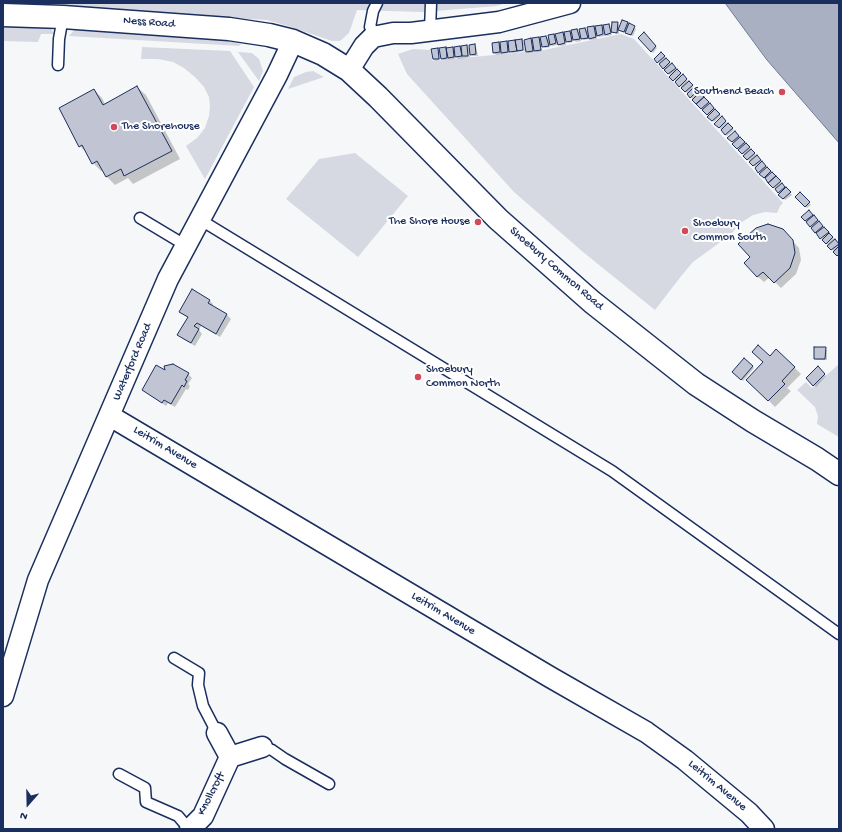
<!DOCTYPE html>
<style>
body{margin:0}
#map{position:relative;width:842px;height:832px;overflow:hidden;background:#f6f7f9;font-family:"Gochi Hand",sans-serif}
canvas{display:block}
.frame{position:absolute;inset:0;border:4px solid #1b2f5e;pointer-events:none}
.north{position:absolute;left:8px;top:784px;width:40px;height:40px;-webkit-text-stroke:3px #fff;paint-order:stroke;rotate:200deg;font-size:11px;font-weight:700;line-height:16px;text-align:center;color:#1b2f5e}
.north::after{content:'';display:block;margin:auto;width:14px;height:18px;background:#1b2f5e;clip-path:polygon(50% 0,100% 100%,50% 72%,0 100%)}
</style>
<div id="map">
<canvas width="842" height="832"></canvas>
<div class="frame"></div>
<div class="north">N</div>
</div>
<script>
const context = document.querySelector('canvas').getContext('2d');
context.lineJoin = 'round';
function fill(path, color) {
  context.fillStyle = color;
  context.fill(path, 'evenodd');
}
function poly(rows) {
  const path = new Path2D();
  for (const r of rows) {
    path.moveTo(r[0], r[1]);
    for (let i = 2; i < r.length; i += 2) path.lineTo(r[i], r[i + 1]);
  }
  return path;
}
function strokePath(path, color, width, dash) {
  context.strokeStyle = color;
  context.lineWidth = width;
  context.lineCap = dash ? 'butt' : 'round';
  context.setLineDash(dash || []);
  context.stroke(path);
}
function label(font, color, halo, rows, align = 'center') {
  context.font = font + ' "Gochi Hand",sans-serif';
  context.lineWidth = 4;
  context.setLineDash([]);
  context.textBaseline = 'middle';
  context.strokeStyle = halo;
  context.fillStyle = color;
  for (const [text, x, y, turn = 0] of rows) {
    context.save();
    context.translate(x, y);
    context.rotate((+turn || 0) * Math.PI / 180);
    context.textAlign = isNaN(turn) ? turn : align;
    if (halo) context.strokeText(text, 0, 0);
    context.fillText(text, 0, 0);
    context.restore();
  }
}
const green = poly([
 [3,3,506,3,497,6,423,12,357,10,349,33,340,41,332,41,291,27,267,20,50,7,50,27,54,34,41,34,38,42,3,41],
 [76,28,229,41,241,44,239,46,69,36],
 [621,34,634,39,783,203,780,206,777,213,765,212,753,215,742,222,730,235,693,262,682,275,655,310,583,252,514,192,407,74,398,54,413,49,430,50,433,61,544,50],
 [142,47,230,51,254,87,205,179,186,146,197,138,205,128,209,116,210,106,209,97,204,87,195,77,184,68,173,62,158,59,141,59],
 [238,52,252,53,259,59,263,71,259,81],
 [313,71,324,77,288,89,294,77,306,72],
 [355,153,408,196,358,257,286,199,319,159],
 [839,364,839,437,817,424,818,416,815,407,797,390,806,382,812,388]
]);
const water = poly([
 [725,3,839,3,839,143,767,60,725,3]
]);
const shadow = poly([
 [617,23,619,25,619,34,614,33,612,32],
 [627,23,636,29,633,36,620,30],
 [609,25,610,27,612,35,607,36,604,33,605,36,599,37,596,34,597,39,591,40,588,37,589,39,584,40,580,36,581,41,576,42,572,38,573,42,569,43,565,40,566,45,561,46,557,42,557,45,552,46,549,42,550,47,545,48,541,44,542,51,537,52,533,48,534,52,528,53,527,51,526,45,524,45,525,51,512,53,509,50,510,53,496,55,494,53,493,44,506,42,509,44,522,40,525,44,530,40,534,43,539,39,542,42,546,37,550,40,554,35,558,39,562,33,566,37,570,32,573,36,577,30,581,34,585,29,589,32,593,27,597,31,601,26,605,30],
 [644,34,657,48,653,53,639,38],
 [475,45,476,47,478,56,473,56,469,53,470,57,458,59,455,56,455,59,443,60,440,57,440,60,435,61,433,59,437,49,441,53,440,49,453,48,455,51,455,47,467,46,470,49],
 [661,53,721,116,714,122,655,59],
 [137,87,146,95,180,159,133,184,128,178,115,185,107,177,103,170,101,171,93,163,88,154,80,146,60,108,94,90,102,98,105,104],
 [722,118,734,130,727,136,716,124],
 [735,132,792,195,785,200,729,138],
 [800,193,811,205,807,208,796,197],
 [809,212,839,244,839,257,802,217],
 [789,237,799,248,801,260,796,274,781,288,770,277,764,282,757,276,751,257],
 [209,300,213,304,212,307,227,315,231,319,220,337,201,326,199,330,202,334,195,346,183,339,179,334,188,318,180,312],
 [825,348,827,350,827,360,817,360,815,358],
 [776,350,801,374,787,388,791,391,775,407,748,380],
 [744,360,754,368,743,381,733,372],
 [818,368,826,376,816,387,807,378],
 [166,372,188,374,192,378,188,384,190,386,188,390,186,389,175,407,168,403,166,406,143,390]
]);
const building = poly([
 [622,20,628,22,624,32,618,30,622,20],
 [612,22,618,22,617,33,611,32,612,22],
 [629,23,635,26,631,35,625,33,629,23],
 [609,24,611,33,605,35,603,25,609,24],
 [602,25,603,34,597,36,595,26,602,25],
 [594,26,596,37,589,39,587,27,594,26],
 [585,28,588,38,581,39,579,29,585,28],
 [577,29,580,39,573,40,571,30,577,29],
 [570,31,572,41,566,42,564,32,570,31],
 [563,32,565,43,558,45,555,34,563,32],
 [644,32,656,46,651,52,638,38,644,32],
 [554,34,556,43,550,45,548,35,554,34],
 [546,36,549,46,542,47,540,37,546,36],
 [539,37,541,50,534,51,532,38,539,37],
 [531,38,533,51,526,52,524,40,531,38],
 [522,39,523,50,517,51,515,40,522,39],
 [515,40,517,51,509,52,508,41,515,40],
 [507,41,508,52,501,53,500,42,507,41],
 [499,42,500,52,493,53,492,43,499,42],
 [475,44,476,54,470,55,469,45,475,44],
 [467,45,468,56,462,56,461,46,467,45],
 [460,46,462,56,455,57,454,47,460,46],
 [446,47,447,58,441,59,439,48,446,47],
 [453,47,454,57,448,58,446,48,453,47],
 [438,48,439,59,433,59,431,49,438,48],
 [661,52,665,56,657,63,654,59,661,52],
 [666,58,670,62,663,69,659,64,666,58],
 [672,63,676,68,668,74,664,70,672,63],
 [677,69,681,73,673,81,669,77,677,69],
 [683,74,687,79,679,87,675,82,683,74],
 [689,81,693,85,685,92,681,88,689,81],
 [137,86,172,151,124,176,121,169,106,177,97,161,92,164,82,145,79,147,59,108,94,89,103,105,137,86],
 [694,87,698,90,690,98,687,94,694,87],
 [700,92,704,97,696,104,692,100,700,92],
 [704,97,709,102,701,109,696,104,704,97],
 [710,103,714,108,707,115,702,110,710,103],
 [715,109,720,114,712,121,707,117,715,109],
 [722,116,726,121,719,128,714,124,722,116],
 [728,123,733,128,725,135,721,130,728,123],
 [735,131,739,136,732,142,727,138,735,131],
 [740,137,745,142,737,149,732,144,740,137],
 [746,143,750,147,742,154,738,150,746,143],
 [751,149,755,153,747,160,743,156,751,149],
 [757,155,761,160,753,166,749,162,757,155],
 [762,161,766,166,758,173,755,168,762,161],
 [767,167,771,171,764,178,759,174,767,167],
 [772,172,776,176,768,183,765,178,772,172],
 [776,176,781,181,773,188,768,183,776,176],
 [782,183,785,187,778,193,775,189,782,183],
 [786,187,791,192,783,199,778,195,786,187],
 [800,192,810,202,805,207,795,197,800,192],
 [809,210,813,215,805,221,801,217,809,210],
 [814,215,818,220,810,227,806,222,814,215],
 [819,221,823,226,815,233,811,228,819,221],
 [768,224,783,229,793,240,795,253,790,268,774,283,763,272,757,277,744,263,750,257,738,244,756,228,768,224],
 [824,227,829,232,820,239,816,233,824,227],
 [829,233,833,237,826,244,822,240,829,233],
 [835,239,839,244,831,250,827,246,835,239],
 [839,246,839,254,837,256,833,252,839,246],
 [192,289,210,300,208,303,227,314,216,334,197,323,194,326,199,329,191,343,177,335,188,317,179,312,192,289],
 [758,345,770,356,776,349,795,367,782,381,785,384,768,401,746,380,763,362,752,352,758,345],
 [814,347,826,347,825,359,814,359,814,347],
 [744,358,753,366,741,380,732,372,744,358],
 [173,364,189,373,185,380,187,381,184,387,182,385,171,404,164,400,162,403,142,390,156,365,165,370,164,366,173,364],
 [818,366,825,374,813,386,806,378,818,366]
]);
const lane = poly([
 [377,3,373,11,370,27,379,36],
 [430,31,431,3],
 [58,65,59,39,63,17],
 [140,218,185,245],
 [199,219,612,471,839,634],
 [174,658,199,673,198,685,203,706,217,733],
 [262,747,272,750,285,759,329,784],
 [119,774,145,788,146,802,178,816,189,829]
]);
const street = poly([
 [349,70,364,46,373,37,393,33,411,33,499,22,570,3],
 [110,416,550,677,646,732,685,760,749,813,764,829],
 [3,696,38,580,168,279,277,75,293,41],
 [217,733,230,757],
 [230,757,262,747],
 [190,829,203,816,230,757]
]);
const secondary = poly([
 [3,15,63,17,229,29,269,35,293,41,323,54,349,70,378,97,498,219,592,302,696,384,753,421,817,459,839,474]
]);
const markers = [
 [782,92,4,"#d1495b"],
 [114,127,4,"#d1495b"],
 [478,222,4,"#d1495b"],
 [685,231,4,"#d1495b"],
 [418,377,4,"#d1495b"]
];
const streetNames = [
 ["Ness Road",149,23,4],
 ["Shoebury Common Road",556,269,41],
 ["Waterford Road",133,362,-67],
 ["Leitrim Avenue",165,448,31],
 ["Leitrim Avenue",443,614,31],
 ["Leitrim Avenue",717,786,40],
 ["Knollcroft",212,794,-63]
];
const poiNames = [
 ["Southend Beach",774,92,"right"],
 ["The Shorehouse",122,127],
 ["The Shore House",470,222,"right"],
 ["Shoebury",693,224],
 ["Common South",693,238],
 ["Shoebury",426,370],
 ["Common North",426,384]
];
fill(green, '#d6d9e2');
fill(water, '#a9b0c1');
strokePath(water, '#707c99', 1);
fill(shadow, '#0003');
fill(building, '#c0c4d3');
strokePath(building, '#1b2f5e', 1);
strokePath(lane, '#1b2f5e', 13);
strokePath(street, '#1b2f5e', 23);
strokePath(secondary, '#1b2f5e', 25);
strokePath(lane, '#fff', 10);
strokePath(street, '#fff', 20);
strokePath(secondary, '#fff', 22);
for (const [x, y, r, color] of markers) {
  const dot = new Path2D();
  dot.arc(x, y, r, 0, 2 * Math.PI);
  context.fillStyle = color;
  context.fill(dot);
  strokePath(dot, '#fff', 1.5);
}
label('12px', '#1b2f5e', '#fff', streetNames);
label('12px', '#1b2f5e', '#fff', poiNames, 'left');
</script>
